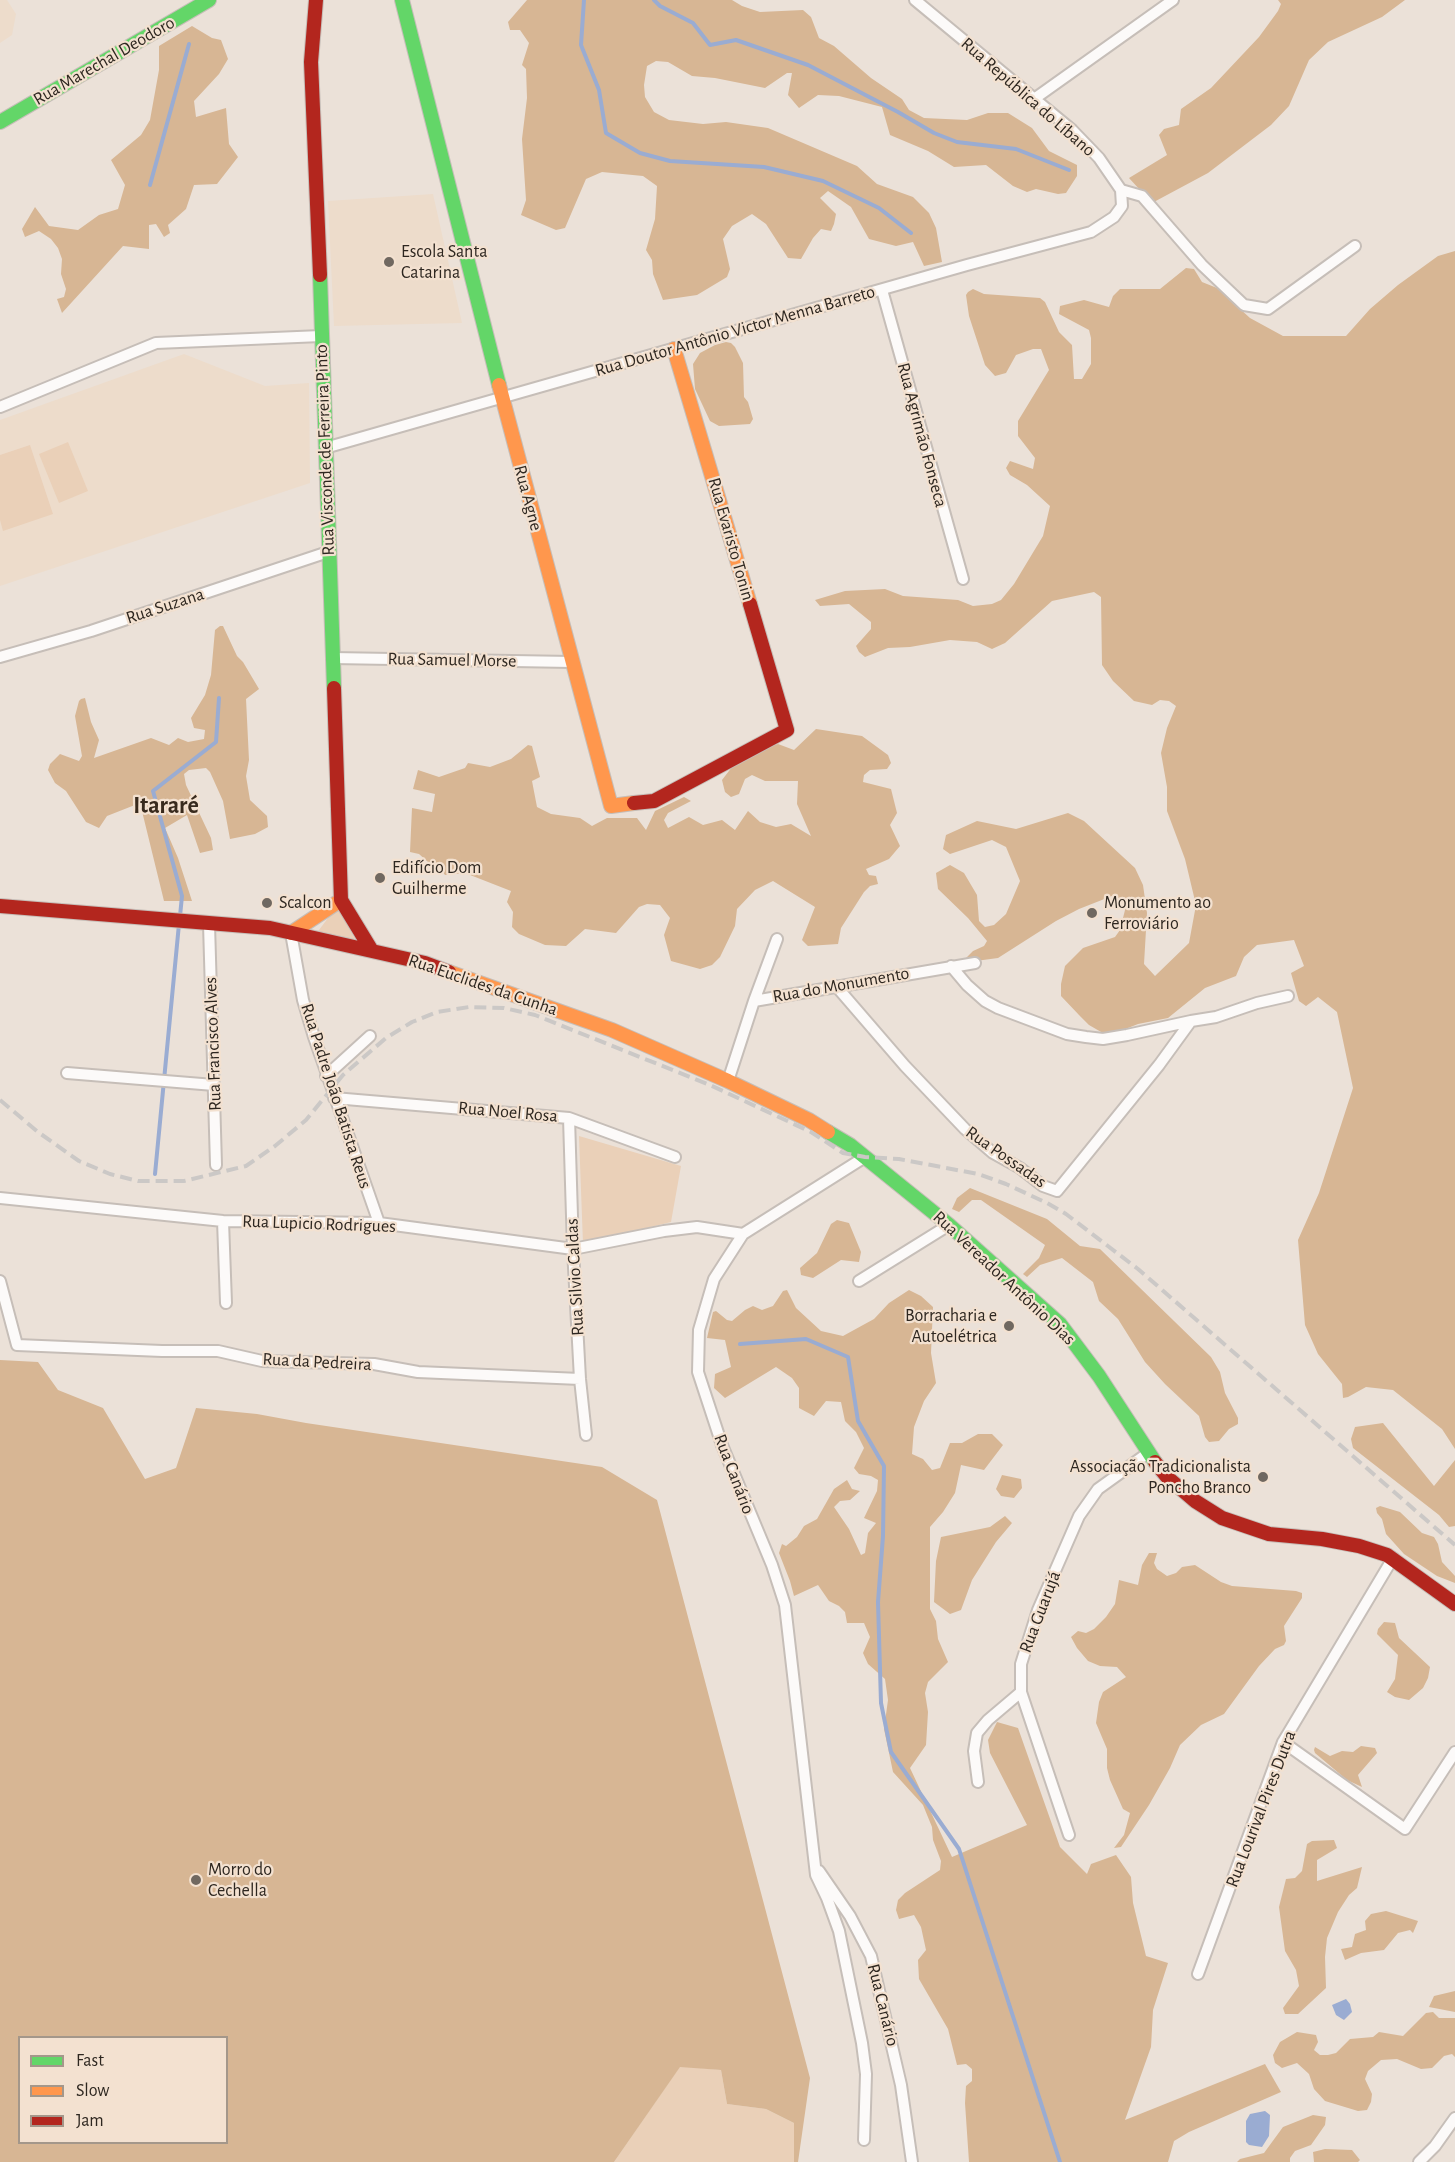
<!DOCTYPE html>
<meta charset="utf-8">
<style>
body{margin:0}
#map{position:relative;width:1455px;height:2162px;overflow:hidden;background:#ebe1d8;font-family:"Alegreya Sans",sans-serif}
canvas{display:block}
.legend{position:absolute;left:18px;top:2036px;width:210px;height:108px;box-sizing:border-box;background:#f3e1d0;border:2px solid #a4978a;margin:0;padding:8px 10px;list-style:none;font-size:18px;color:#2e2720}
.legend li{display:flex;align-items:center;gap:12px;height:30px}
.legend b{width:30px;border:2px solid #a4978a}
</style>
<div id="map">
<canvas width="1455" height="2162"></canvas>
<ul class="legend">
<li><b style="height:8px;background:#63d668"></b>Fast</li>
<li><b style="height:8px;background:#ff974d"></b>Slow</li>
<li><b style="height:8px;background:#b3261e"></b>Jam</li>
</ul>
</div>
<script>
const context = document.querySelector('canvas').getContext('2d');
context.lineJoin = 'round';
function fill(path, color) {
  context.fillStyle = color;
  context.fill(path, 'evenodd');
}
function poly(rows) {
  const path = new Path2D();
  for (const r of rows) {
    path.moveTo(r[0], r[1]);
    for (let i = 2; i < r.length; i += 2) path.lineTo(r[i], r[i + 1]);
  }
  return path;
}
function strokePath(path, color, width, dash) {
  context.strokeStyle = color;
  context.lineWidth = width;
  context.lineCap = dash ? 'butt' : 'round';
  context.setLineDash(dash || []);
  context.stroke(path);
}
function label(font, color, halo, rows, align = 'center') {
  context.font = font + ' "Alegreya Sans",sans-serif';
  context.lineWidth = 4.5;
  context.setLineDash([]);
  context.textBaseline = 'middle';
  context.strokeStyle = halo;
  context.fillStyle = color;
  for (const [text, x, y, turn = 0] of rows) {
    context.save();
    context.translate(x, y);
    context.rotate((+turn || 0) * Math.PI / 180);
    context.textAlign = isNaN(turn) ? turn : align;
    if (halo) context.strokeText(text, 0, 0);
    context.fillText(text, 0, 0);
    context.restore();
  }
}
const built = poly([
 [0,0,7,0,16,14,12,35,0,43],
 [433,194,462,323,334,326,328,201],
 [184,354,265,386,309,383,310,483,0,586,0,420]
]);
const green = poly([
 [68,442,88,491,59,503,39,454],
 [30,445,53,514,3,531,0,520,0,455],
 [337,906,356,941,316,934],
 [579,1136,681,1166,671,1222,583,1244],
 [680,2066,721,2070,727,2104,766,2109,794,2123,794,2162,614,2162]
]);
const forest = poly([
 [527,0,732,0,742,6,760,12,803,10,811,17,819,38,834,46,871,78,902,99,909,110,924,118,967,120,988,113,1008,113,1032,128,1049,151,1077,165,1077,176,1066,193,1058,194,1036,189,1027,192,1013,186,986,165,954,167,928,151,890,135,882,107,839,96,818,95,799,108,788,95,792,73,787,73,765,88,715,78,692,76,668,62,656,61,647,66,644,85,645,97,654,112,669,120,703,124,726,122,768,128,857,166,877,184,913,197,929,213,936,228,942,262,924,266,913,242,896,246,869,239,851,207,828,191,820,198,836,214,834,224,831,231,821,229,813,238,801,259,788,258,766,224,752,214,732,226,723,239,730,269,727,277,697,295,663,300,653,274,652,260,646,250,655,219,657,186,643,176,602,172,586,179,565,228,556,230,521,215,526,200,522,139,527,98,526,69,522,65,529,43,520,30,510,30,508,22],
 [1278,0,1405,0,1382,17,1328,42,1309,60,1289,106,1271,125,1208,173,1152,203,1129,178,1167,155,1159,135,1164,129,1179,125,1181,109,1211,88,1259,37,1278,11,1281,4],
 [192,26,212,38,221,40,228,59,219,74,194,101,196,117,226,108,229,144,238,157,217,184,194,185,186,209,168,225,170,233,164,237,156,224,149,225,149,249,123,246,62,313,57,299,64,297,66,289,61,274,62,259,58,248,51,239,39,231,25,237,22,229,35,207,49,226,78,230,99,215,118,209,125,185,111,160,141,135,150,120,159,70,159,46],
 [1455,251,1455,1449,1442,1429,1393,1390,1366,1387,1348,1397,1343,1398,1342,1384,1318,1354,1305,1325,1298,1240,1319,1193,1353,1088,1337,1012,1318,997,1306,1006,1299,1001,1291,973,1304,966,1294,940,1257,945,1244,957,1236,976,1205,988,1168,1018,1138,1024,1108,1036,1089,1025,1079,1015,1061,996,1061,984,1065,966,1083,948,1115,937,1120,930,1126,906,1121,899,1112,896,1079,909,1056,921,998,958,968,962,966,958,973,951,984,946,987,941,968,918,938,889,936,873,950,865,964,873,977,895,979,921,985,927,994,925,1006,914,1020,881,1006,847,992,840,950,854,943,849,946,835,977,821,1016,829,1068,813,1084,821,1135,868,1143,885,1147,913,1144,964,1155,976,1189,943,1196,905,1185,859,1167,811,1167,787,1161,753,1167,728,1176,706,1169,701,1160,700,1152,705,1134,701,1113,681,1102,665,1101,597,1094,592,1052,601,1005,643,992,649,977,642,950,640,910,647,888,648,865,657,859,652,856,646,871,629,871,622,849,604,820,606,815,600,845,591,885,589,903,596,958,600,973,606,992,604,1001,600,1014,584,1043,536,1050,506,1027,485,1010,475,1006,468,1010,461,1033,469,1035,458,1018,436,1018,421,1049,370,1041,349,1033,349,1016,355,1006,373,995,376,985,365,969,316,966,295,968,292,973,289,984,294,1040,298,1045,302,1059,332,1072,345,1074,379,1082,379,1091,364,1091,338,1089,330,1059,314,1060,306,1084,300,1109,307,1113,296,1120,289,1160,289,1186,268,1194,269,1202,282,1217,288,1250,318,1283,336,1346,336,1370,309,1398,285,1438,256],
 [726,342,731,343,735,347,743,363,744,397,748,402,753,419,750,424,719,426,710,421,695,389,693,364,700,353,715,345],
 [220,626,223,626,237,656,243,662,259,689,246,699,249,760,246,776,250,800,267,816,268,827,255,834,230,839,223,801,210,772,206,768,189,770,184,774,186,785,211,838,213,850,200,853,187,815,165,828,178,858,192,901,164,901,140,803,107,816,99,828,86,822,66,791,55,783,48,770,50,764,60,754,79,761,82,756,75,716,79,701,81,699,85,698,91,722,99,740,94,758,151,738,169,745,178,738,188,742,204,739,205,730,194,728,191,718,205,695,211,675,215,630],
 [816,729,862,736,888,755,891,763,887,769,870,770,864,775,863,782,891,789,897,813,890,825,900,846,889,859,866,869,869,875,876,876,878,884,870,886,864,892,841,928,838,944,808,946,802,940,815,907,773,881,755,890,737,909,735,926,720,957,712,965,700,969,671,961,664,935,670,918,660,905,647,904,639,907,616,933,585,929,566,946,545,945,519,934,512,927,513,912,507,902,511,891,465,873,445,875,436,863,428,862,419,854,410,852,412,808,432,812,435,794,413,789,418,770,439,777,465,768,468,763,490,767,511,759,528,745,532,746,540,777,532,781,537,807,551,814,580,818,592,826,607,818,637,818,646,830,655,811,684,797,691,801,668,813,664,820,668,828,689,817,703,825,722,820,735,830,748,811,760,822,776,827,791,824,811,836,797,804,798,781,765,781,752,775,745,779,739,794,731,797,725,792,722,780,732,767,749,752,778,744,794,750],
 [970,1188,1047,1219,1080,1246,1100,1249,1211,1357,1220,1372,1225,1393,1238,1418,1238,1424,1229,1429,1219,1441,1209,1442,1205,1437,1199,1416,1165,1384,1145,1362,1118,1319,1099,1301,1093,1282,1062,1258,1040,1265,1027,1277,1023,1274,1039,1258,1045,1245,981,1200,972,1200,959,1212,952,1209,957,1198],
 [837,1220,849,1223,861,1252,859,1262,841,1260,813,1278,801,1275,800,1268,817,1253,831,1224],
 [787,1290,796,1308,821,1331,843,1336,874,1319,889,1303,909,1290,921,1296,933,1307,931,1353,936,1383,924,1401,914,1427,912,1454,923,1459,932,1470,940,1468,950,1443,962,1443,978,1434,992,1434,1003,1445,984,1470,961,1465,955,1493,943,1512,930,1527,930,1609,936,1621,938,1639,948,1662,928,1682,925,1693,928,1712,926,1745,910,1768,952,1857,1027,1825,990,1753,988,1740,997,1722,1018,1728,1060,1847,1087,1874,1091,1864,1116,1855,1131,1877,1133,1903,1146,1956,1168,1963,1153,2010,1151,2047,1125,2120,1265,2064,1281,2092,1189,2132,1174,2141,1168,2162,969,2162,965,2103,966,2086,972,2081,972,2069,966,2064,957,2065,948,2029,919,1979,918,1960,926,1950,921,1927,914,1915,899,1919,896,1910,898,1900,905,1893,940,1870,941,1861,933,1840,932,1827,923,1805,893,1772,884,1729,888,1700,885,1679,868,1664,863,1653,870,1637,864,1623,847,1623,845,1612,839,1606,829,1601,818,1585,794,1596,790,1581,779,1553,782,1544,786,1546,797,1537,804,1526,817,1519,834,1489,847,1480,852,1489,860,1491,850,1500,840,1501,834,1507,849,1529,861,1555,865,1553,868,1533,876,1523,864,1518,877,1491,878,1480,871,1476,859,1474,854,1468,864,1448,856,1432,845,1421,841,1402,826,1401,814,1416,799,1408,799,1388,792,1378,776,1367,725,1398,714,1388,715,1374,731,1367,725,1340,707,1338,713,1312,716,1311,727,1320,732,1321,745,1310,753,1306,762,1310,773,1306,783,1291],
 [0,1360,38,1362,58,1390,103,1408,145,1479,176,1468,196,1408,257,1414,306,1423,602,1467,657,1500,810,2078,798,2162,794,2162,794,2123,766,2109,727,2104,721,2070,680,2067,614,2162,0,2162],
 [20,2038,226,2038,226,2142,20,2142],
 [1383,1423,1434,1486,1455,1460,1455,1526,1449,1527,1439,1515,1353,1448,1351,1439,1355,1427],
 [1002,1475,1021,1479,1022,1488,1014,1498,1001,1496,996,1489],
 [1380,1506,1400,1512,1422,1533,1434,1537,1438,1544,1442,1562,1455,1576,1455,1583,1437,1576,1404,1554,1386,1534,1382,1519,1377,1513,1376,1508],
 [1005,1516,1012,1523,996,1542,972,1580,961,1610,950,1614,934,1602,936,1561,941,1537,990,1527],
 [1149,1553,1157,1553,1154,1563,1157,1569,1167,1576,1176,1573,1182,1567,1195,1565,1221,1582,1232,1586,1296,1591,1302,1593,1302,1598,1284,1626,1286,1641,1284,1645,1275,1649,1259,1666,1224,1714,1201,1725,1180,1745,1170,1768,1149,1805,1121,1847,1114,1848,1124,1835,1130,1813,1123,1809,1110,1780,1107,1768,1107,1749,1096,1723,1099,1702,1103,1692,1126,1677,1117,1667,1100,1666,1088,1661,1077,1648,1071,1637,1078,1631,1086,1633,1094,1629,1106,1617,1115,1604,1119,1580,1138,1585,1142,1565],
 [1384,1622,1395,1623,1399,1638,1430,1667,1428,1678,1423,1688,1409,1700,1395,1697,1387,1692,1395,1679,1398,1655,1377,1634,1378,1629],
 [1361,1746,1375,1748,1377,1753,1358,1775,1362,1787,1347,1780,1315,1753,1314,1750,1315,1747,1330,1756,1342,1751,1353,1752],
 [1334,1840,1337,1848,1317,1860,1317,1881,1362,1867,1357,1888,1349,1895,1338,1912,1327,1938,1325,1957,1326,1988,1298,2014,1285,2014,1283,2008,1299,1986,1296,1970,1285,1951,1279,1907,1286,1879,1295,1878,1302,1871,1307,1844,1312,1841],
 [1386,1911,1418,1921,1413,1933,1410,1930,1398,1933,1384,1950,1361,1953,1345,1960,1341,1949,1352,1947,1355,1934,1366,1930,1365,1921,1371,1914],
 [1455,1991,1455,2012,1429,2007,1434,1996],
 [1433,2012,1439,2018,1455,2018,1455,2057,1452,2054,1444,2056,1432,2068,1421,2069,1397,2059,1381,2060,1368,2071,1365,2079,1372,2094,1371,2102,1367,2110,1358,2111,1325,2101,1314,2089,1309,2074,1297,2063,1282,2068,1275,2063,1273,2055,1280,2042,1297,2032,1316,2035,1318,2042,1314,2050,1320,2055,1328,2055,1336,2053,1350,2039,1373,2037,1379,2032,1403,2036,1426,2013],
 [1313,2115,1326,2117,1325,2125,1311,2145,1295,2151,1290,2158,1290,2162,1237,2162,1240,2159,1264,2153,1283,2127],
 [1325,2149,1352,2150,1360,2160,1358,2162,1314,2162,1313,2152]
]);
const water = poly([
 [1346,1999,1350,2004,1352,2012,1344,2020,1336,2015,1332,2005],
 [1265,2111,1270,2115,1269,2136,1262,2147,1249,2145,1246,2142,1246,2121,1250,2114]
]);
const stream = poly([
 [584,0,581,45,599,90,606,133,640,153,670,161,764,167,823,181,879,208,911,233],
 [654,0,660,6,693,23,710,45,736,40,808,65,898,112,934,133,957,142,1016,149,1069,170],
 [150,185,189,44],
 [180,916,182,896,153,791,216,742,219,698],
 [155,1174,179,924],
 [740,1344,806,1339,848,1357,858,1421,884,1466,883,1536,878,1602,881,1703,891,1752,959,1849,1060,2162]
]);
const street = poly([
 [915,0,1072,130,1099,158,1121,190,1142,196,1202,265,1244,305,1268,309,1355,246],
 [1034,99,1173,0],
 [882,290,963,579],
 [0,407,156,343,321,336],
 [325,448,967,265,1091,232,1114,217,1122,206,1121,190],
 [0,657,91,631,328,552],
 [332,658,572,662],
 [209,924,216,1165],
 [291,933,303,1000,314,1037,379,1223],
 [951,966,967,985,985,1001,998,1008,1067,1034,1086,1037,1103,1039,1127,1035,1191,1021,1216,1017,1257,1003,1288,996],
 [836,986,905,1066,965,1129,993,1153,1020,1168,1043,1186,1057,1191,1159,1065,1191,1021],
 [754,1001,777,939],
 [67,1073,214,1085],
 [326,1076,370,1036],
 [728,1081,754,1001,975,963],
 [334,1098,569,1118,675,1157],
 [569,1118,573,1249,580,1379,586,1435],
 [0,1198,223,1221,379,1223,573,1249,664,1231,697,1227,743,1234],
 [223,1221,226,1303],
 [0,1281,17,1345,162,1351,218,1351,262,1361,374,1364,418,1372,580,1379],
 [859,1281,949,1225],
 [1283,1742,1405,1829,1455,1752],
 [978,1782,974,1751,977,1733,988,1720,1021,1692],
 [1069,1835,1021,1692,1021,1664,1038,1610,1079,1516,1098,1489,1148,1453],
 [819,1871,850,1916,871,1956,901,2085,912,2162],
 [1198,1974,1283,1742,1393,1558],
 [864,2140,866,2074,862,2043,839,1931,827,1898,816,1875,785,1605,772,1565,722,1445,698,1372,699,1330,714,1279,743,1234,865,1157],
 [1419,2162,1435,2146,1455,2118]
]);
const fast = poly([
 [402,0,499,385],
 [0,122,209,0],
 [320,275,334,688],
 [828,1132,850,1145,949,1225,1060,1324,1099,1376,1155,1462]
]);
const slow = poly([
 [674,349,750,604],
 [499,385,611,806,634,803],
 [291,933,341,900],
 [449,972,612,1030,728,1081,809,1120,828,1132]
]);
const jam = poly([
 [316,0,311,62,320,275],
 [334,688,341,900,372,951],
 [634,803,654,801,787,730,750,604],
 [0,906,270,928,425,963,449,972],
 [1155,1462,1167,1477,1195,1501,1222,1518,1269,1534,1322,1539,1359,1546,1387,1555,1455,1604]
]);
const rail = poly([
 [0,1100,38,1132,79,1161,110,1174,138,1181,184,1181,246,1166,275,1146,306,1120,343,1075,386,1038,412,1022,437,1012,469,1007,504,1008,535,1015,710,1085,811,1132,843,1153,865,1157,899,1159,978,1174,1006,1184,1047,1203,1066,1214,1138,1269,1455,1545]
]);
const markers = [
 [389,262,6,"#706860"],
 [380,878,6,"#706860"],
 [267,903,6,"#706860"],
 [1092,913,6,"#706860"],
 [1009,1326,6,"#706860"],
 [1263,1477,6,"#706860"],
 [196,1880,6,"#706860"]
];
const streetNames = [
 ["Rua Marechal Deodoro",104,61,-30],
 ["Rua República do Líbano",1028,97,41],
 ["Rua Doutor Antônio Victor Menna Barreto",735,331,-16],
 ["Rua Agrimão Fonseca",922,435,75],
 ["Rua Visconde de Ferreira Pinto",325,450,-92],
 ["Rua Agne",528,498,75],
 ["Rua Evaristo Tonin",731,539,74],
 ["Rua Suzana",165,606,-18],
 ["Rua Samuel Morse",452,660,1],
 ["Rua Euclides da Cunha",483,985,19],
 ["Rua do Monumento",841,985,-10],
 ["Rua Francisco Alves",213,1044,-92],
 ["Rua Padre João Batista Reus",336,1096,72],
 ["Rua Noel Rosa",508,1112,5],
 ["Rua Possadas",1006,1157,35],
 ["Rua Lupicio Rodrigues",319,1224,2],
 ["Rua Silvio Caldas",575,1277,-93],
 ["Rua Vereador Antônio Dias",1004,1278,43],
 ["Rua da Pedreira",317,1362,3],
 ["Rua Canário",734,1474,69],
 ["Rua Guarujá",1040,1612,-69],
 ["Rua Lourival Pires Dutra",1261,1809,-69],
 ["Rua Canário",883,2005,76]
];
const poiNames = [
 ["Escola Santa",401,252],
 ["Catarina",401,273],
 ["Edifício Dom",392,868],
 ["Guilherme",392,889],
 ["Scalcon",279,903],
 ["Monumento ao",1104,903],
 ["Ferroviário",1104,924],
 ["Borracharia e",997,1316,"right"],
 ["Autoelétrica",997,1337,"right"],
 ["Associação Tradicionalista",1251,1467,"right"],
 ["Poncho Branco",1251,1488,"right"],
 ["Morro do",208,1870],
 ["Cechella",208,1891]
];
const districtNames = [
 ["Itararé",166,806]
];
fill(built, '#eddccb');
fill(green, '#ead0b8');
fill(forest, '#d7b694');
fill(water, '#9aacd2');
strokePath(stream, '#9aacd2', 4);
strokePath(street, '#c6beb8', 14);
strokePath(fast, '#c6beb8', 16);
strokePath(slow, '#c6beb8', 16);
strokePath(jam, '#c6beb8', 16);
strokePath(street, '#fcfaf9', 10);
strokePath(fast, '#63d668', 14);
strokePath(slow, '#ff974d', 14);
strokePath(jam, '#b3261e', 14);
strokePath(rail, '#cbc8c6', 4, [12, 6]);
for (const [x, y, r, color] of markers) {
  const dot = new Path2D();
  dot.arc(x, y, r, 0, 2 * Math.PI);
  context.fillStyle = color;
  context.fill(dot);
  strokePath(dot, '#f3e1d0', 2);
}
label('18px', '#2e2720', '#f3e1d0', streetNames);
label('18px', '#2e2720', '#f3e1d0', poiNames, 'left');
label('bold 24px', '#382a1d', '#f3e1d0', districtNames);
</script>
